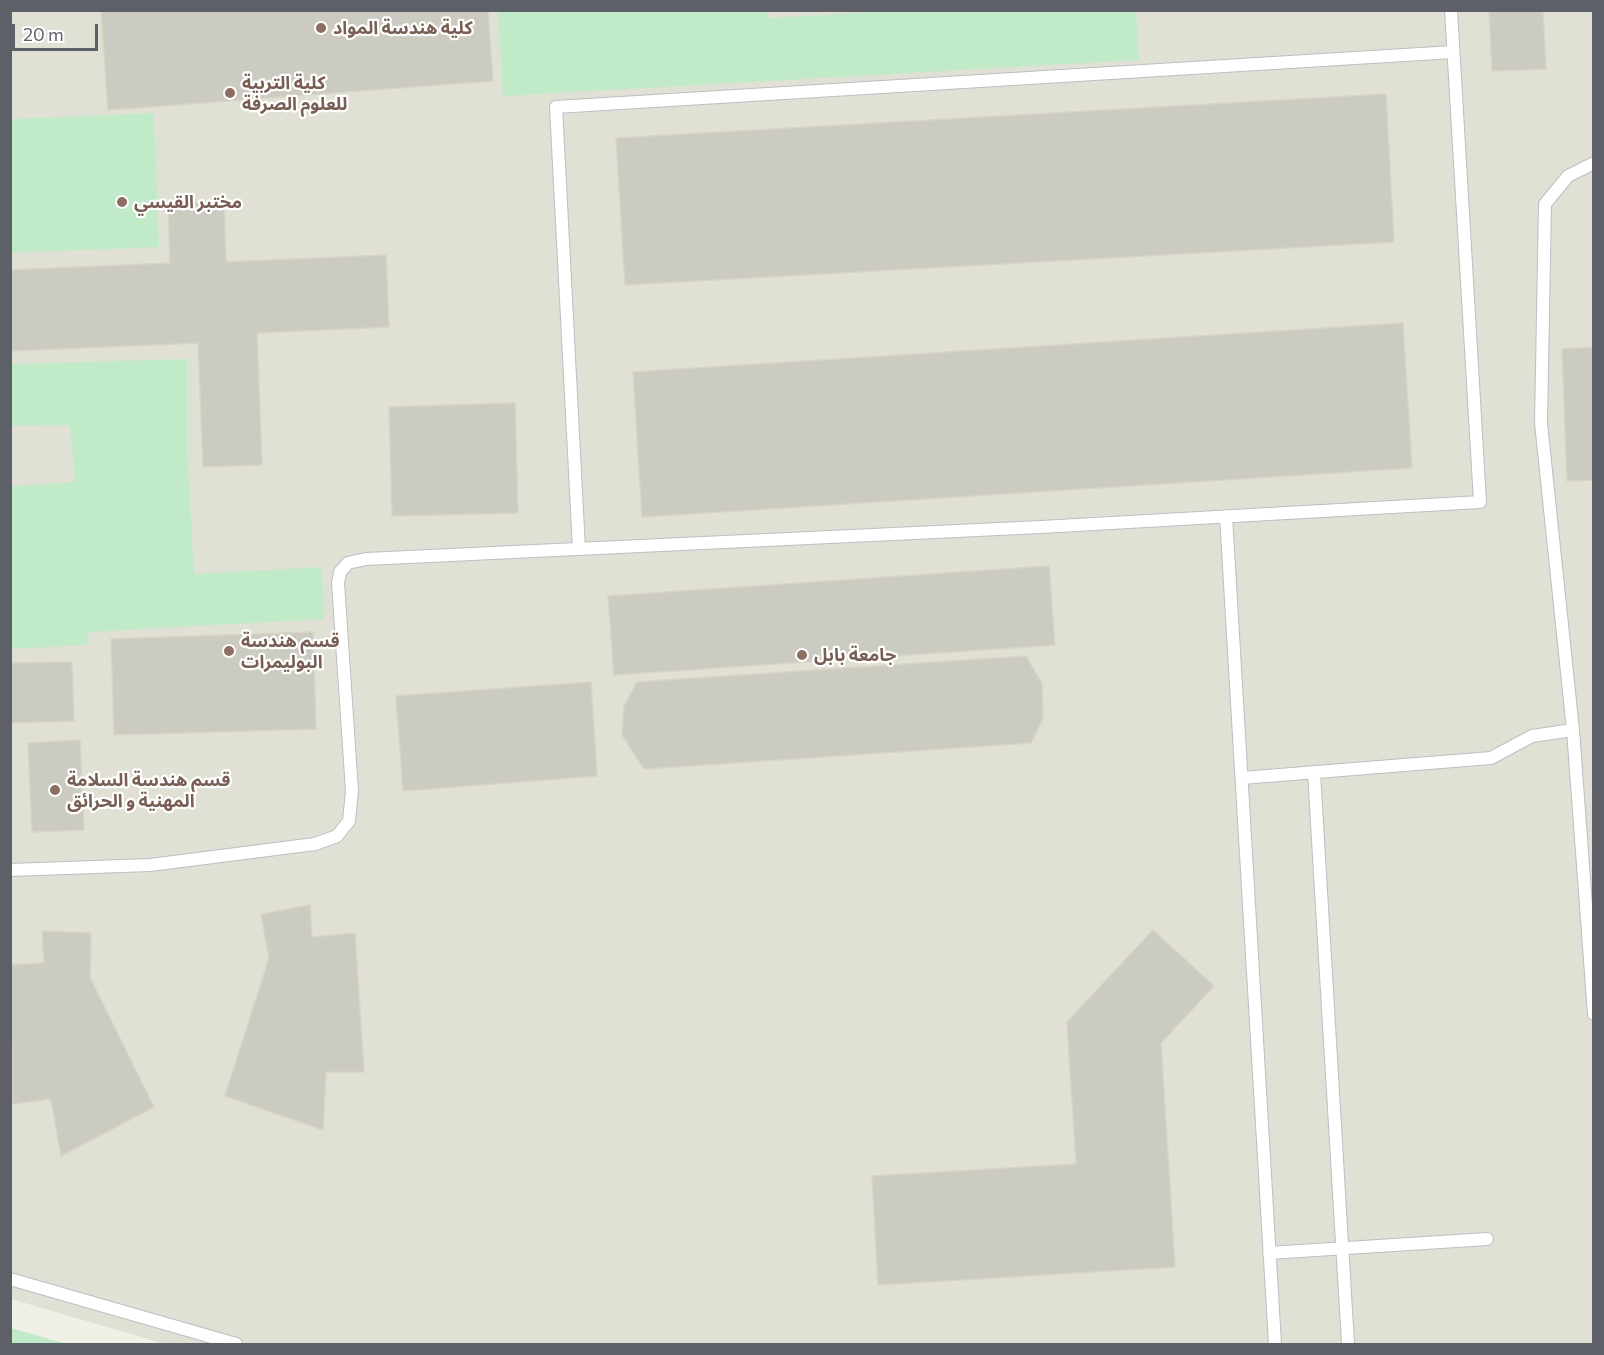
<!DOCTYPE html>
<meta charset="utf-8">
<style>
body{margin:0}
#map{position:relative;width:1604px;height:1355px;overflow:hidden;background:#f1f0e6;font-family:Commissioner,sans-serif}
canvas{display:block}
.frame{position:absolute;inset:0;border:12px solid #5d6067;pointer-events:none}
.scale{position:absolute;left:12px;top:24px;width:86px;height:27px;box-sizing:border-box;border:3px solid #5d6067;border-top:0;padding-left:8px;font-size:18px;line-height:21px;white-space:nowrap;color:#5d6067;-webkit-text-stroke:4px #fff;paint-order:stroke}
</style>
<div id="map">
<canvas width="1604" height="1355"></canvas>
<div class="frame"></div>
<div class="scale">20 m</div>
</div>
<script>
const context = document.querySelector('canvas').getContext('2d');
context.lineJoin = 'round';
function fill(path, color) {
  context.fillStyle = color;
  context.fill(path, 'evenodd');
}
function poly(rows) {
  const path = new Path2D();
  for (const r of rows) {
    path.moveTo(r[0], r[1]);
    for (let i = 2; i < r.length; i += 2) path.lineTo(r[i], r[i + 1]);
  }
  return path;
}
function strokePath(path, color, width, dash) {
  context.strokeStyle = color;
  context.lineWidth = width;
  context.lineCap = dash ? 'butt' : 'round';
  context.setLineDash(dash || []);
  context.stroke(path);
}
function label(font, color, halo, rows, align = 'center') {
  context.font = font + ' Commissioner,"Noto Sans Arabic",sans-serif';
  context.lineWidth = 4.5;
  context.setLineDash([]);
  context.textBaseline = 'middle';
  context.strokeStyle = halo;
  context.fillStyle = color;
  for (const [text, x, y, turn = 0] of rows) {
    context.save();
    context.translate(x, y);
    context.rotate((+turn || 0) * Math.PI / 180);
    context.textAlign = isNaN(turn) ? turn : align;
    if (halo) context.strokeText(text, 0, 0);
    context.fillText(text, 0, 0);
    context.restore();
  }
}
const education = poly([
 [10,11,1593,11,1593,1344,165,1344,11,1299]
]);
const green = poly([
 [766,10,767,18,905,10,1136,11,1139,60,503,96,498,11],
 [154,113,159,247,11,253,11,119],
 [187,359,187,450,194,574,322,567,324,619,88,632,88,645,11,649,11,486,75,482,70,425,11,426,11,364],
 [10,1328,11,1328,67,1344,11,1344]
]);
const building = poly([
 [121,10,488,10,493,81,108,110,101,12,121,10],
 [1489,10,1543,10,1546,69,1492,71,1489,10],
 [1386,94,1394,242,625,285,616,138,1386,94],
 [224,201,226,262,386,255,389,327,257,333,262,465,203,467,198,343,10,351,10,270,170,263,168,204,224,201],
 [1403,323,1412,468,642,517,633,372,1403,323],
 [1594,347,1594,480,1567,481,1562,349,1594,347],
 [515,403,518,513,392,516,389,407,515,403],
 [1049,566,1055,645,614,675,608,596,1049,566],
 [313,632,316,729,114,735,111,639,313,632],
 [1026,656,1042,684,1043,718,1031,743,644,769,622,735,624,706,637,682,1026,656],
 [72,662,74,721,10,723,10,663,72,662],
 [591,682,597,776,403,791,396,696,591,682],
 [80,740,84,830,32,832,28,743,80,740],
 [310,905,312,937,355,933,364,1072,326,1072,323,1130,225,1096,269,958,261,914,310,905],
 [1153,930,1214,986,1161,1043,1175,1267,878,1285,872,1176,1076,1164,1067,1022,1153,930],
 [42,931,91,933,90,978,154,1107,61,1156,51,1099,13,1104,10,965,44,963,42,931]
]);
const service = poly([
 [1594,163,1568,176,1545,204,1541,423,1573,730,1594,1014],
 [1226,516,1275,1344],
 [579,549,556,107,1453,52],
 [1314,773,1348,1344],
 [1242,778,1491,758,1532,736,1573,730],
 [10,870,150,865,315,844,337,836,349,821,352,791,338,583,340,572,348,563,366,559,1041,527,1480,502,1451,10],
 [1269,1253,1487,1239],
 [10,1279,236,1344]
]);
const markers = [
 [321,28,6,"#8d6e63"],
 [230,93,6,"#8d6e63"],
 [122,202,6,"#8d6e63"],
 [229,651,6,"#8d6e63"],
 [802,655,6,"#8d6e63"],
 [55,790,6,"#8d6e63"]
];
const educationNames = [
 ["كلية هندسة المواد",333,28],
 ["كلية التربية",242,83],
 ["للعلوم الصرفة",242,104],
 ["مختبر القيسي",134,202],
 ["قسم هندسة",241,641],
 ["البوليمرات",241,662],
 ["جامعة بابل",814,655],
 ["قسم هندسة السلامة",67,780],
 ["المهنية و الحرائق",67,801]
];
fill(education, '#e1e0d4');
fill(green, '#c0eac8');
fill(building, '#cccbc2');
strokePath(building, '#d6d4c3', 1.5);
strokePath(service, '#bdbec5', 14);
strokePath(service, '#fff', 12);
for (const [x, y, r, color] of markers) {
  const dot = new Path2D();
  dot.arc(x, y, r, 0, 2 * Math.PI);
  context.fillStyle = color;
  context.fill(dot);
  strokePath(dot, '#fff', 2);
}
label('bold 18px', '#785e54', '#fff', educationNames, 'left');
</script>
